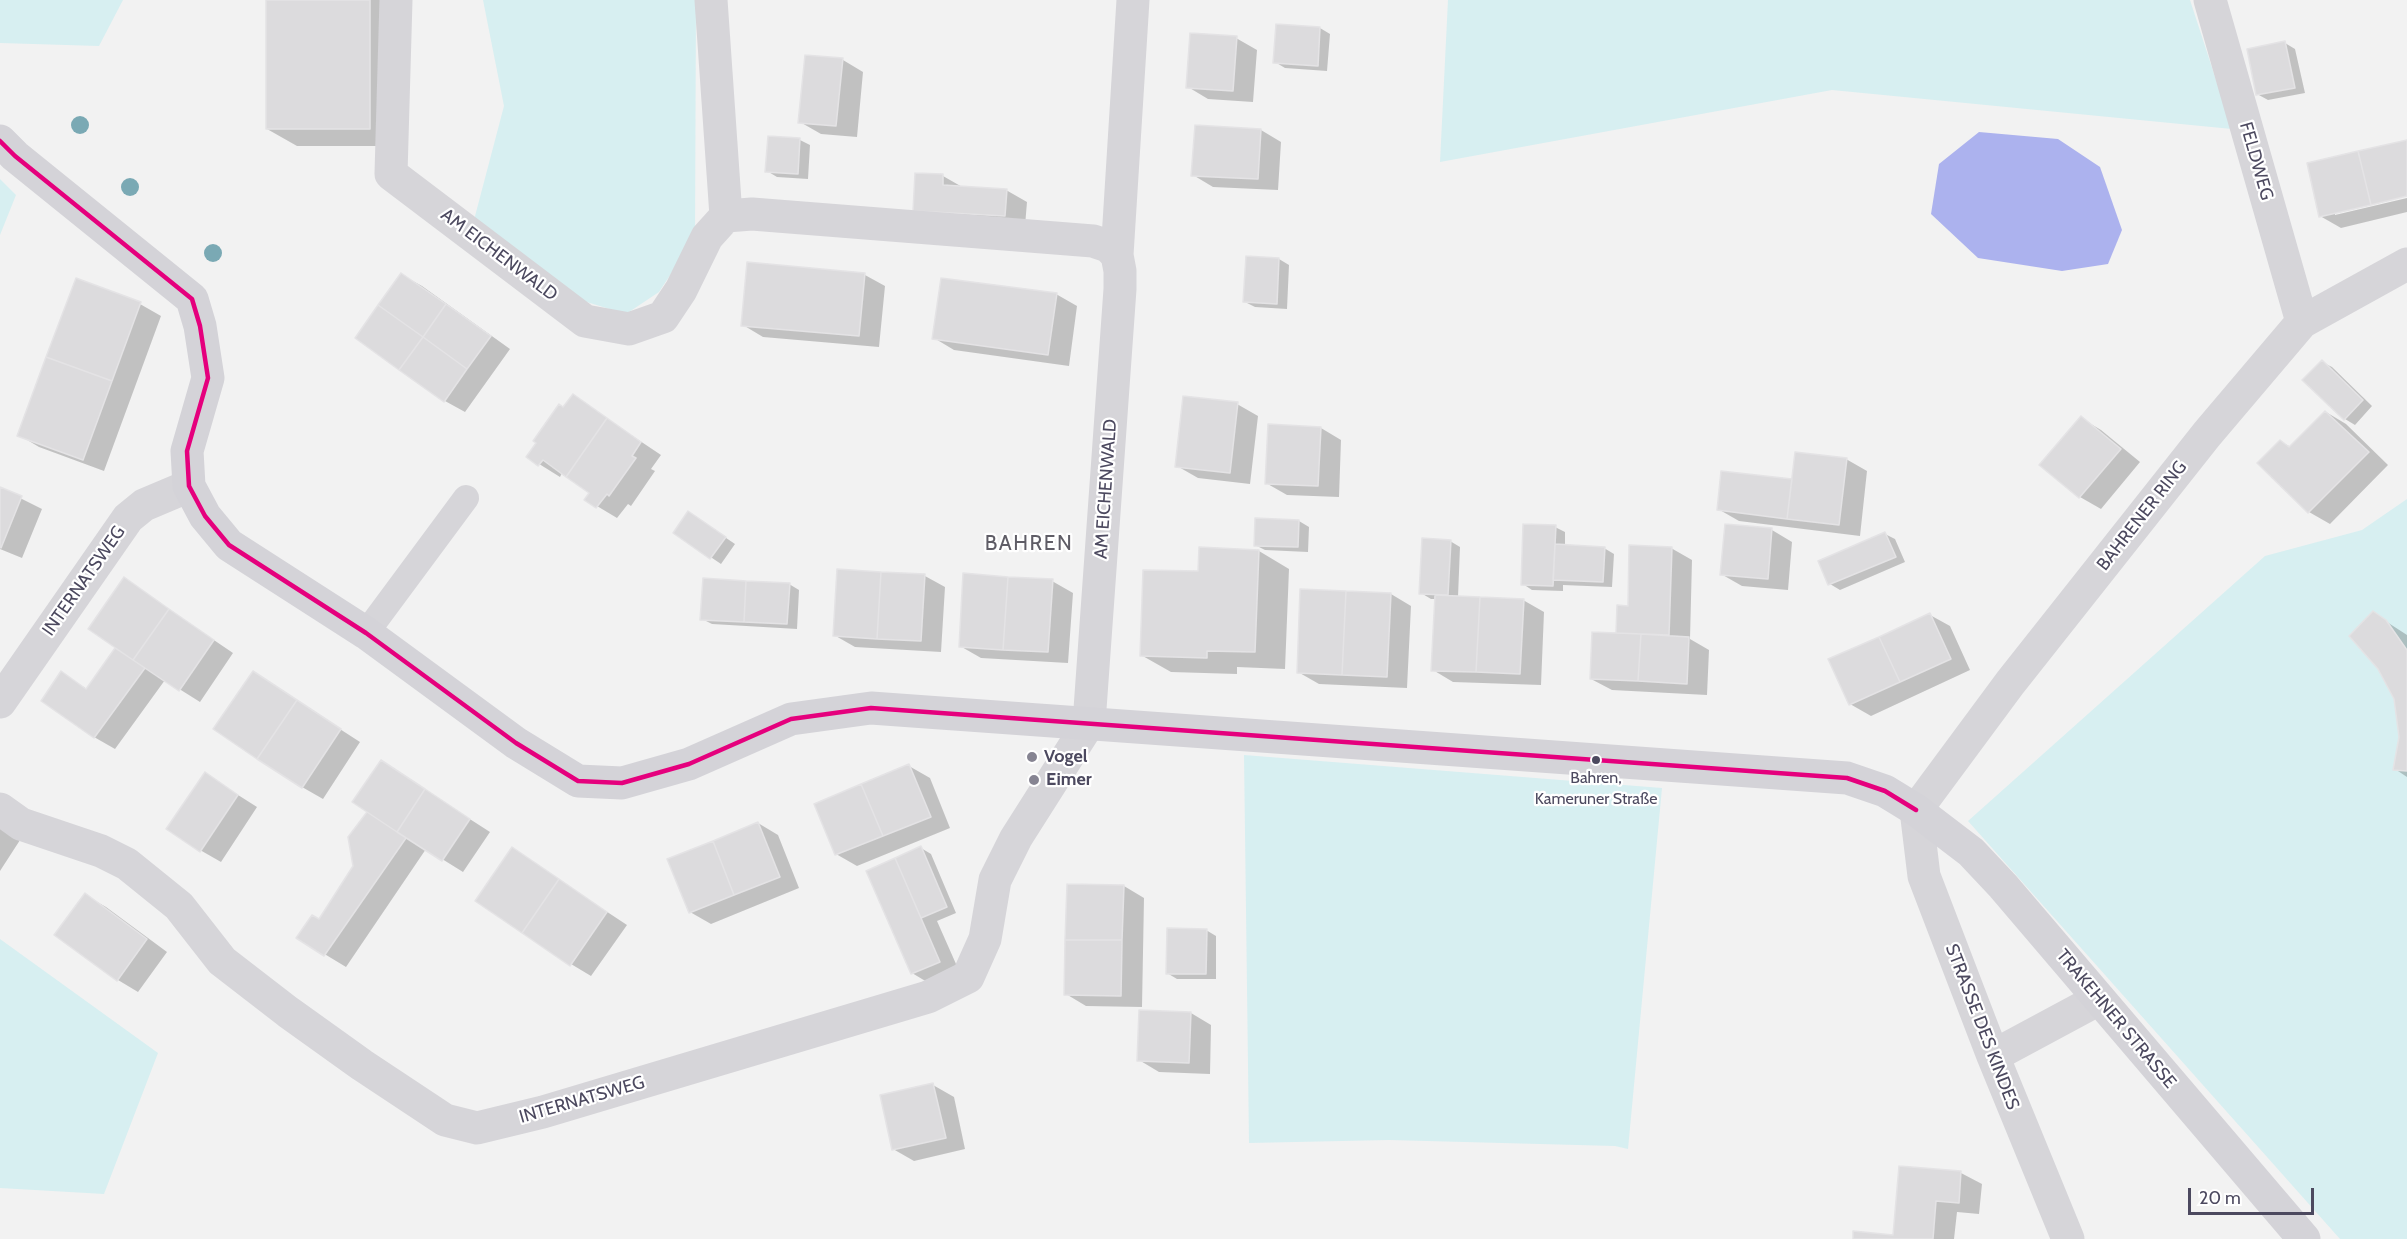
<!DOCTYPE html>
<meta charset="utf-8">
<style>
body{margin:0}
#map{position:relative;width:2407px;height:1239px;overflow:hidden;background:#f2f2f2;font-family:Cabin,sans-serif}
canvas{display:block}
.scale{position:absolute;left:2188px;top:1188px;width:126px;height:27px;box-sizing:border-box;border:3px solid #4c495f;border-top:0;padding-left:8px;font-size:18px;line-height:21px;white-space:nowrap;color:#4c495f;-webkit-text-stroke:4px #fff;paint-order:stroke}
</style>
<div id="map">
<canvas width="2407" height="1239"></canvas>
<div class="scale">20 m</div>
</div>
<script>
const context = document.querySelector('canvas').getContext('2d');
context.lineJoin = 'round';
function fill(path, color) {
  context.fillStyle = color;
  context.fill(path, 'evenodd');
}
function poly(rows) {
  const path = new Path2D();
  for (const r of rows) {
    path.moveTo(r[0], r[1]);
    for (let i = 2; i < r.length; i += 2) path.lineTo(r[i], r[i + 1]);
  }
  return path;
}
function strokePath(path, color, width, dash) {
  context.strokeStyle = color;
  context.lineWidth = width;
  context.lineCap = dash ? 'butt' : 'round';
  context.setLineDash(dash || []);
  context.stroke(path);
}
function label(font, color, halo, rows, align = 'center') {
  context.font = font + ' Cabin,sans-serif';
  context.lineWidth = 4.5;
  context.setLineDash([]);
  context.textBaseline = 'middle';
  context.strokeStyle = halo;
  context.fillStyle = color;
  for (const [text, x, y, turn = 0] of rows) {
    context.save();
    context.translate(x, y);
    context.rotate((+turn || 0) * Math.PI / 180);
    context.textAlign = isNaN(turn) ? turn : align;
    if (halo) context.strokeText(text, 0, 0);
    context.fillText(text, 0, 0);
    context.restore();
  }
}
const green = poly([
 [0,0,123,0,99,46,0,43],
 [483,0,696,0,695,237,659,292,626,314,580,300,474,220,504,106],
 [1448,0,2190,0,2232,129,1832,90,1440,162],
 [0,179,16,195,0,235],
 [2407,499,2407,1239,2340,1239,1968,821,2265,556,2362,530],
 [1244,755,1662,788,1628,1149,1615,1146,1389,1140,1249,1143],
 [0,939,158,1053,104,1194,0,1188]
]);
const water = poly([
 [1979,132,2058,139,2100,167,2122,230,2108,264,2062,271,1978,258,1931,214,1939,164]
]);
const shadow = poly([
 [268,0,387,0,399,146,297,146,267,129],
 [1320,28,1330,34,1327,71,1285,68,1275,62],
 [1236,38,1257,50,1253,102,1208,99,1188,87],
 [2285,43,2295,49,2305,93,2268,100,2257,94],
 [843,60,863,72,857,137,821,134,800,122],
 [1261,130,1281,142,1278,190,1213,187,1193,175],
 [769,138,800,140,810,145,808,179,777,177,767,171],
 [2407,142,2407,195,2335,212,2335,215,2407,198,2407,212,2341,228,2320,216],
 [917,174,943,176,964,188,1006,190,1027,202,1025,226,935,222],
 [1248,258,1279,259,1289,265,1287,309,1255,307,1245,302],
 [402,275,422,286,510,349,465,412,445,401],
 [865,275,885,286,879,347,763,337,743,325],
 [77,280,140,304,161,316,104,471,39,447,19,435],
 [1056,294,1077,306,1069,366,954,350,934,338],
 [2322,362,2332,367,2372,406,2355,425,2345,419,2304,380],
 [573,396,661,455,651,469,655,471,631,506,628,504,617,518,597,506,591,493,562,473,560,477,528,457],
 [1237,404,1258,416,1250,484,1198,478,1177,466],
 [2326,412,2346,424,2388,465,2330,524,2309,512,2259,463,2281,442,2291,447],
 [2081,418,2101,430,2140,462,2101,509,2080,497,2042,465],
 [1321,428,1341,440,1339,497,1287,495,1266,483],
 [1846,459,1867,471,1860,536,1739,521,1718,509],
 [0,488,42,509,22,558,0,549],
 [698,519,735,544,721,564,675,533],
 [1299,521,1309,527,1308,552,1265,550,1255,545],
 [1555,527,1565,532,1565,546,1604,548,1614,554,1612,587,1563,585,1563,591,1532,590,1523,584],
 [1772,530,1792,542,1788,590,1742,586,1721,574],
 [1885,534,1895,539,1905,562,1840,590,1830,584],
 [1450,541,1460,547,1458,597,1523,600,1544,612,1541,685,1453,682,1433,670,1436,599,1431,599,1421,593],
 [1671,548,1692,560,1690,639,1709,650,1707,695,1612,690,1591,679,1617,635,1629,607],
 [1259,551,1289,569,1285,669,1237,667,1237,674,1171,672,1141,655,1200,573],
 [838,570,925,576,945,587,941,652,855,647,834,635],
 [124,579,233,653,200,702,165,680,115,749,94,737,61,673,87,689,117,647],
 [1052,581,1073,593,1068,663,981,658,960,646],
 [789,584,799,590,797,629,712,624,702,619],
 [1391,594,1411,606,1407,688,1319,684,1298,672],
 [2373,613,2407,635,2407,777,2395,769,2400,737,2396,698],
 [1930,615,1950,626,1970,670,1871,716,1850,704],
 [253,673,360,742,323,799,302,787],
 [381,762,490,832,463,872,426,849,346,967,298,938,319,921,354,866,349,838,369,812],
 [909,766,930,778,950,828,857,866,836,854],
 [205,774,257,807,221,862,200,850],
 [0,822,22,837,0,871],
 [758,823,778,835,799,888,711,924,690,912],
 [921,848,931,854,956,913,937,921,960,973,932,985,912,973,868,872],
 [512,849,627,925,591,976,571,964],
 [1124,886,1144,898,1142,1007,1086,1006,1066,994],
 [85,895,106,907,167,952,138,992,118,980],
 [1206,930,1216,936,1216,979,1177,979,1167,973],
 [1191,1013,1211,1025,1210,1074,1159,1072,1139,1060],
 [933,1085,954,1097,965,1149,914,1161,893,1149],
 [1900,1168,1961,1173,1982,1184,1979,1214,1957,1212,1954,1239,1854,1239,1894,1236]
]);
const building = poly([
 [266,0,370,0,370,129,266,129,266,0],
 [1276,24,1320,27,1318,66,1273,63,1276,24],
 [1190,33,1237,36,1233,91,1186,88,1190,33],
 [2285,41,2295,88,2256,95,2247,49,2285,41],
 [805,55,843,58,836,126,798,123,805,55],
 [1195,125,1261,129,1258,179,1191,176,1195,125],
 [768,136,800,138,798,174,765,172,768,136],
 [2407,140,2407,196,2371,205,2358,151,2407,140],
 [2358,151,2371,205,2319,217,2307,163,2358,151],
 [915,173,943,174,943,185,1007,189,1005,216,913,211,915,173],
 [1246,256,1279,258,1277,304,1243,302,1246,256],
 [747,262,865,273,859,336,741,326,747,262],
 [401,273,446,304,423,337,378,305,401,273],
 [76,278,141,302,112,381,46,357,76,278],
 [941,278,1057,293,1048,355,932,339,941,278],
 [446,304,491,336,467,369,423,337,446,304],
 [378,305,423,337,399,370,355,338,378,305],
 [423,337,467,369,444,402,399,370,423,337],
 [46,357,112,381,83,460,17,436,46,357],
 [2322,360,2363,400,2344,420,2302,380,2322,360],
 [573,394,607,418,566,477,543,460,538,466,526,457,536,443,533,441,559,404,563,407,573,394],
 [1183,396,1238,402,1230,473,1175,467,1183,396],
 [2325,411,2369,452,2308,513,2257,463,2280,440,2289,447,2325,411],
 [2081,416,2121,449,2079,498,2039,465,2081,416],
 [607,418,641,442,632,456,636,458,609,496,607,494,596,508,584,500,589,493,566,477,607,418],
 [1268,424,1321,427,1318,486,1265,484,1268,424],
 [1795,452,1847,458,1839,525,1787,519,1795,452],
 [1721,471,1792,479,1787,519,1717,510,1721,471],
 [0,487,22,496,1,548,0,547,0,487],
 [688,511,726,537,710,559,673,533,688,511],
 [1255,518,1299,520,1298,547,1254,546,1255,518],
 [1523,524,1556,525,1553,586,1521,585,1523,524],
 [1725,524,1772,528,1768,579,1720,575,1725,524],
 [1885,532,1896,557,1828,585,1818,561,1885,532],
 [1422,538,1451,540,1448,595,1419,594,1422,538],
 [1555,544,1605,547,1603,582,1553,580,1555,544],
 [1629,545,1672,547,1669,635,1616,633,1617,605,1628,606,1629,545],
 [1199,547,1259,550,1255,652,1207,651,1207,658,1140,656,1143,570,1198,571,1199,547],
 [837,569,881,572,877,639,833,636,837,569],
 [881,572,925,574,921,641,877,639,881,572],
 [963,573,1008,577,1003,650,959,647,963,573],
 [124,577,169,609,133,660,88,629,124,577],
 [1008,577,1053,579,1048,652,1003,650,1008,577],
 [703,578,746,581,744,622,700,620,703,578],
 [746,581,790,583,787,624,744,622,746,581],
 [1300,589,1346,591,1342,675,1297,673,1300,589],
 [1346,591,1391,593,1387,677,1342,675,1346,591],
 [1435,595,1480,597,1476,672,1431,671,1435,595],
 [1480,597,1524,599,1520,674,1476,672,1480,597],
 [169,609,214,640,179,691,133,660,169,609],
 [2373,611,2386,620,2407,650,2407,771,2393,770,2399,737,2394,699,2378,669,2349,636,2373,611],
 [1930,613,1951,659,1900,682,1879,637,1930,613],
 [1592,632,1641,634,1638,681,1590,679,1592,632],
 [1641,634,1689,637,1687,684,1638,681,1641,634],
 [1879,637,1900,682,1849,705,1828,659,1879,637],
 [115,648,145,668,94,738,41,701,61,671,86,689,115,648],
 [253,671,297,700,257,759,213,729,253,671],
 [297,700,341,729,302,788,257,759,297,700],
 [381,760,425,789,397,832,352,802,381,760],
 [909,764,931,817,883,836,861,784,909,764],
 [205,772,238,795,200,852,166,829,205,772],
 [861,784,883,836,835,855,814,804,861,784],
 [425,789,470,819,442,861,397,832,425,789],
 [367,812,406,838,324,956,296,938,312,915,319,919,353,866,348,837,367,812],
 [758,822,780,877,734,895,713,841,758,822],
 [713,841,734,895,689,913,667,859,713,841],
 [921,846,947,907,921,918,895,858,921,846],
 [512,847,559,879,522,933,475,901,512,847],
 [895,858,940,962,911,974,866,871,895,858],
 [559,879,607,912,570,966,522,933,559,879],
 [1067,884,1124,885,1122,940,1065,940,1067,884],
 [85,893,147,939,117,981,54,935,85,893],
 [1167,928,1207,929,1206,974,1166,974,1167,928],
 [1065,940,1122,940,1121,996,1064,995,1065,940],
 [1139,1010,1191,1012,1189,1063,1137,1061,1139,1010],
 [933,1083,946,1138,892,1150,880,1095,933,1083],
 [1899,1166,1961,1171,1959,1203,1936,1201,1933,1239,1853,1239,1853,1231,1893,1235,1899,1166]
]);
const lane = poly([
 [366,633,466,498]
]);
const street = poly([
 [396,0,391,174,585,321,629,329,663,317,681,290,707,237,726,216,711,0],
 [2210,0,2302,322],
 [726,216,752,214,1093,241,1108,246,1117,255],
 [0,702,128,518,144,505,189,486],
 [0,809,21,824,101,851,127,864,179,906,222,961,288,1012,362,1065,445,1120,477,1128,543,1112,928,997,968,977,985,939,995,880,1016,838,1089,723,1120,289,1120,271,1117,255,1133,0],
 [1993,1056,2099,999],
 [2068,1239,1993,1056,1924,876,1916,810,2010,683,2207,434,2302,322,2407,264]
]);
const secondary = poly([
 [0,141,15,156,192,299,200,326,208,378,187,451,189,486,205,516,229,545,366,633,516,743,578,781,622,783,689,764,791,719,871,708,1847,778,1885,791,1916,810,1971,852,2003,886,2304,1239]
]);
const bus1 = poly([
 [0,141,15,156,192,299,200,326,208,378,187,451,189,486,205,516,229,545,366,633,516,743,578,781,622,783,689,764,791,719,871,708,1847,778,1885,791,1916,810]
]);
const trees = [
 [80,125],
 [130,187],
 [213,253]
];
const markers = [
 [1032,757,6,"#868492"],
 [1596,760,5,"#4c495f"],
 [1034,780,6,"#868492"]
];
const busNames = [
 ["Bahren,",1596,778],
 ["Kameruner Straße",1596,799]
];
const streetNames = [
 ["FELDWEG",2256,161,74],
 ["AM EICHENWALD",499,255,37],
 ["AM EICHENWALD",1106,489,-86],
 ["BAHRENER RING",2142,516,-52],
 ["INTERNATSWEG",84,581,-55],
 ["TRAKEHNER STRASSE",2116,1019,50],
 ["STRASSE DES KINDES",1982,1027,69],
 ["INTERNATSWEG",582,1100,-16]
];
const poiNames = [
 ["Vogel",1044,757],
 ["Eimer",1046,780]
];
const quarterNames = [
 ["BAHREN",1029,544]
];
fill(green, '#d7eff1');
fill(water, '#acb2ee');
fill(shadow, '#0003');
fill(building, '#dcdbdd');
strokePath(building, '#e4e3e5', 1.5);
strokePath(lane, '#d6d5d9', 26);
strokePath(street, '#d6d5d9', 33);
strokePath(secondary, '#d4d3d8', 33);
strokePath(bus1, '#e5007d', 4.5);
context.fillStyle = '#7aa9b4';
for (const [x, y] of trees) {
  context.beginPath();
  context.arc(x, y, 9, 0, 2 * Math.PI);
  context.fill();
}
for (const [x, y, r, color] of markers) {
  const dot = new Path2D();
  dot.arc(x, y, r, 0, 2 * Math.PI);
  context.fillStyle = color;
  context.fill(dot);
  strokePath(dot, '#fff', 2);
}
label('16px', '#4c495f', '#fff', busNames);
label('18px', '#4c495f', '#fff', streetNames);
label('bold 18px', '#4c495f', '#fff', poiNames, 'left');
context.letterSpacing = '1.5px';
label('21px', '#5f5d66', '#fff', quarterNames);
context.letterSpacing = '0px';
</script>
